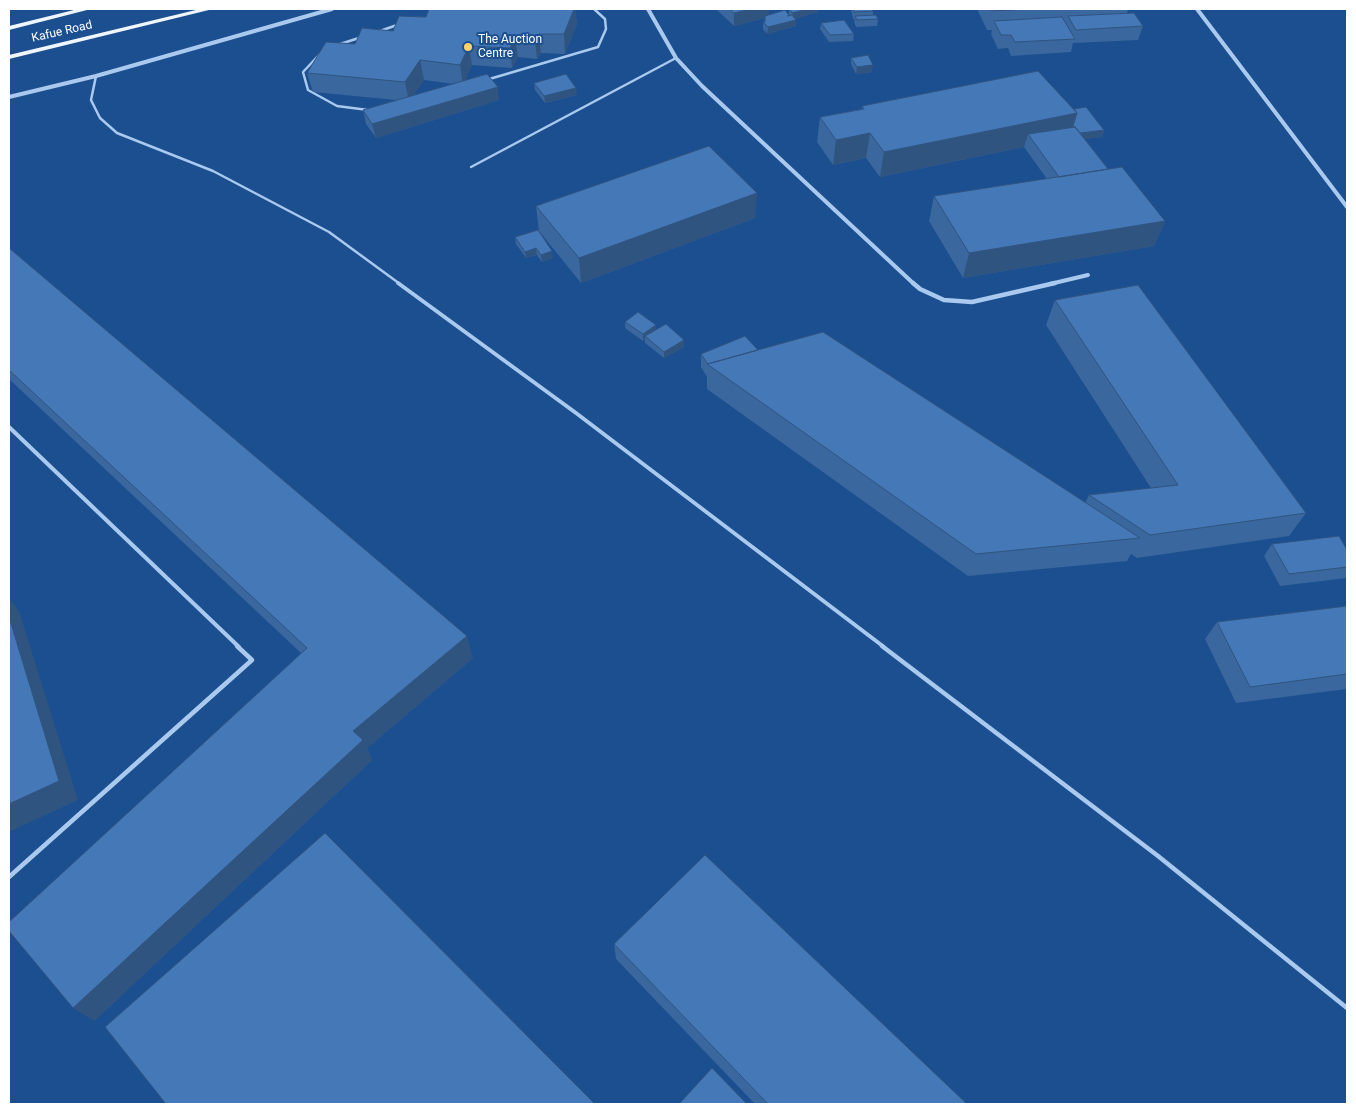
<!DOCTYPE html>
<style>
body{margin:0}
#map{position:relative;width:1356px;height:1113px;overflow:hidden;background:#1b4f8f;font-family:Roboto,sans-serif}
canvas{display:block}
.frame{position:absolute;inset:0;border:10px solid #fff;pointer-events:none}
</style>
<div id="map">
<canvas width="1356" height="1113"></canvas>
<div class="frame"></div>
</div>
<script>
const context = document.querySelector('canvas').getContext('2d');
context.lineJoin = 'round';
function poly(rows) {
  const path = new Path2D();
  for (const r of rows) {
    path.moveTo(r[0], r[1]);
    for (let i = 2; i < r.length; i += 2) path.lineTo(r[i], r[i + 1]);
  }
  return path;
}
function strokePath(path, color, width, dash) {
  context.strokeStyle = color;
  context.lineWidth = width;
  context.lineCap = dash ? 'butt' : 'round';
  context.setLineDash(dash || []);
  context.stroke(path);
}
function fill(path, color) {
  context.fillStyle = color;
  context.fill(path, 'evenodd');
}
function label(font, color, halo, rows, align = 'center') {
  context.font = font + ' Roboto,sans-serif';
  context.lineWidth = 4;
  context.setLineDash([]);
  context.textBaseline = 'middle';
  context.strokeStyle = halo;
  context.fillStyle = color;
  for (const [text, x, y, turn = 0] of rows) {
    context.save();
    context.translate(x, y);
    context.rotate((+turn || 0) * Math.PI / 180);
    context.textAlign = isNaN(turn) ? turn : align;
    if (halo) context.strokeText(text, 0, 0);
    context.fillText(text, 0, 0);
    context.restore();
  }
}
const laneFar2 = poly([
 [380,31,397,25],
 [337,45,362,37],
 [320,54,303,72,308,90,337,106,368,110],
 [96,76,91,100,100,118,117,133,213,171,329,232,400,284],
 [486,80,598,47,606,29,605,19,594,9],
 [471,167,676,58]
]);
const laneFar1 = poly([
 [398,283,576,413,884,647],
 [9,427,239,647]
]);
const lane = poly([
 [882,646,1158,856,1347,1008],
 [9,877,252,660,237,646]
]);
const streetFar1 = poly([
 [648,9,676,58,702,86,914,284],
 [1197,9,1347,207],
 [9,97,96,76,332,9],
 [1050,284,1088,275]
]);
const street = poly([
 [913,283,920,289,944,300,972,302,1055,283]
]);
const primary = poly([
 [78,9,91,9,9,30,9,26,78,9],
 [200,9,213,9,9,59,9,55,200,9]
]);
const wall = poly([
 [429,9,575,9,577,24,565,54,541,53,537,59,518,57,512,68,472,65,465,80,499,100,376,138,366,124,363,110,396,100,313,92,307,73,355,44,393,31,426,17],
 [424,80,454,84,413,95],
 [717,9,769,9,769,15,789,14,789,10,791,9,818,9,818,12,795,19,796,20,796,26,767,34,763,29,763,22,764,22,765,18,734,26,717,10],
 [851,9,872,9,873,11,873,15,878,19,877,26,856,27,854,22,855,19,853,19],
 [977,9,1128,9,1127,13,1143,26,1138,40,1073,43,1071,52,1011,56,1008,48,998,49,991,34,992,30,987,30],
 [821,23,854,34,853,41,829,42,820,29],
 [851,58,872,72,856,74,851,64],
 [534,83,577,95,545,103,535,90],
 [862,106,1074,109,1104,130,1102,137,1085,139,1108,169,1165,221,1154,246,963,278,929,221,934,196,1047,179,1024,147,880,177,866,158,833,165,817,142,820,117,862,109],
 [536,206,755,218,581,283,539,231],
 [538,230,553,258,542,262,537,255,526,258,516,244,515,237],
 [9,248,473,658,367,748,372,760,94,1021,301,653,9,379],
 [1055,300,1306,513,1289,536,1137,558,1131,554,1127,561,968,576,707,389,707,377,701,367,701,354,758,350,1085,503,1089,495,1151,488,1046,325],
 [625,322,656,330,684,347,664,358,645,343,645,339,643,341,625,328],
 [1272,544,1347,550,1347,578,1280,586,1264,556],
 [1347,606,1347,689,1236,703,1205,639,1217,622],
 [614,944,967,1104,755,1104,616,959]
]);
const shadedWall = poly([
 [574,9,575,9,577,24,565,54,564,34],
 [750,9,769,9,769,17,734,26,734,13],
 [807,9,818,9,818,12,792,20,793,13],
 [789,15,789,21,796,20,796,26,767,34,768,27],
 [539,34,541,53,537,59,535,40],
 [515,37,518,57,512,68,510,48],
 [469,46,472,65,463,85,460,65],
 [420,60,424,80,409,102,405,82],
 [873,65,872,72,856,74,857,67],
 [498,87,499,100,376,138,372,124],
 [576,88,577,95,545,103,544,96],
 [1077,113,1069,138,1028,134,1024,147,880,177,884,152],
 [1104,130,1102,137,1077,140,1079,134],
 [870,133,866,158,833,165,836,140],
 [757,193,755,218,581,283,579,258],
 [1165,221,1154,246,963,278,969,253],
 [536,248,537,255,526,258,525,252],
 [552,251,553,258,542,262,541,255],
 [656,325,656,332,645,336,645,339,643,341,643,334],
 [684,340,684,347,664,358,664,352],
 [9,599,19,611,78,800,9,832],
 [467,636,473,658,367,748,372,760,94,1021,73,1008,353,731]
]);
const building = poly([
 [429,9,574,9,564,34,539,34,535,40,515,37,510,48,469,46,460,65,420,60,405,82,307,73,326,42,355,44,362,28,393,31,399,16,426,17,429,9],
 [730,9,750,9,734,13,730,9],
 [791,9,807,9,793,13,789,10,791,9],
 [853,9,872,9,873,11,854,12,853,9],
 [991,9,1027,9,992,11,991,9],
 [785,10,789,15,787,16,792,15,796,20,768,27,763,22,765,22,765,16,785,10],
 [1134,13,1143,26,1076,30,1068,16,1134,13],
 [876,15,878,19,857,20,855,16,876,15],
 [1062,17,1075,39,1015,42,1011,35,1001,35,994,21,1062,17],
 [844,20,854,34,830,35,821,23,844,20],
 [868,55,873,65,857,67,851,58,868,55],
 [1038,71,1077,113,884,152,870,133,836,140,820,117,864,109,862,106,1038,71],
 [487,74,498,87,372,124,363,110,487,74],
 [566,74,576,88,544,96,534,83,566,74],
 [1086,107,1104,130,1080,133,1075,127,1074,127,1073,126,1077,113,1074,109,1086,107],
 [1075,127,1108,169,1059,177,1028,134,1075,127],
 [709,146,757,193,579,258,536,206,709,146],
 [1122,167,1165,221,969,253,934,196,1122,167],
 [538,230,552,251,541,255,536,248,525,252,515,237,538,230],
 [9,248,467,636,353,731,363,740,73,1008,9,931,9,922,307,648,9,370,9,248],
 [1138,285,1306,513,1150,535,1089,495,1178,485,1055,300,1138,285],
 [638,312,656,325,643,334,625,322,638,312],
 [666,324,684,340,664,352,645,336,666,324],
 [823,332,1140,538,976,554,707,364,823,332],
 [745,336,758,350,708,364,701,354,745,336],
 [1339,536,1347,550,1347,567,1289,574,1272,544,1339,536],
 [1347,606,1347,674,1250,687,1217,622,1347,606],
 [9,617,59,781,9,804,9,617],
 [325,833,595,1104,166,1104,105,1027,325,833],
 [705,855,967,1104,768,1104,614,944,705,855],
 [712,1068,747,1104,679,1104,712,1068]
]);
const markers = [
 [468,47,5,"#ffd166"]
];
const farStreetnames = [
 ["Kafue Road",62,32,-13]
];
const farPoinames = [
 ["The Auction",478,40],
 ["Centre",478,54]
];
strokePath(laneFar2, '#a9c9ee', 2.5);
strokePath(laneFar1, '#a9c9ee', 4);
strokePath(lane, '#a9c9ee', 4.5);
strokePath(streetFar1, '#a9c9ee', 4);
strokePath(street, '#a9c9ee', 4.5);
fill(primary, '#f0f6ff');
fill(wall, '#3a679d');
fill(shadedWall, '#305480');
fill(building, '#4478b7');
strokePath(building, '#305480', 1);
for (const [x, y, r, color] of markers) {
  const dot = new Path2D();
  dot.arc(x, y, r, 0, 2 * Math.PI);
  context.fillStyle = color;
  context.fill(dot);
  strokePath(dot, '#1b4f8f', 2);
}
label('12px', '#fff', '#1b4f8f', farStreetnames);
label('12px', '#fff', '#1b4f8f', farPoinames, 'left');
</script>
